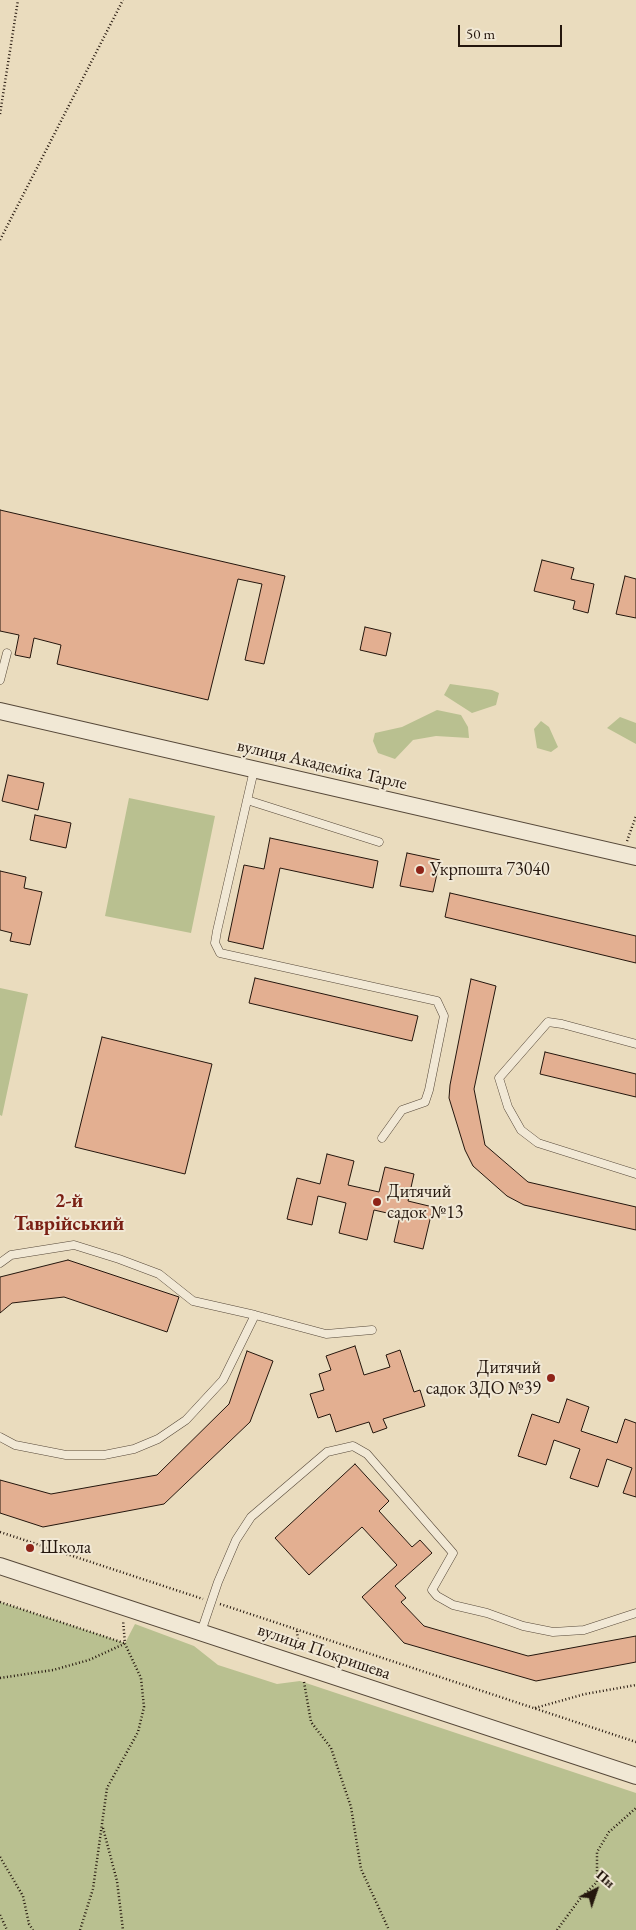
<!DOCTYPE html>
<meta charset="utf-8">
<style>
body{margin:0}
#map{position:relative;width:636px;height:1930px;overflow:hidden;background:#eadcbe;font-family:"EB Garamond",serif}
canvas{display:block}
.north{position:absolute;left:571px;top:1865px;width:50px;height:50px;-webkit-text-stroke:4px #f1e8d5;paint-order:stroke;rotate:41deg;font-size:14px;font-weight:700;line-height:20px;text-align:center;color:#24160d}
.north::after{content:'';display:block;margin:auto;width:18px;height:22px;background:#24160d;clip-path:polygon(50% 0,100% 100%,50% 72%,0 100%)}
.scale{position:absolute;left:458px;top:25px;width:104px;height:22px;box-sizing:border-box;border:2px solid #24160d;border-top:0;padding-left:6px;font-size:15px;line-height:18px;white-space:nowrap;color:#24160d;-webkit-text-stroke:4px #f1e8d5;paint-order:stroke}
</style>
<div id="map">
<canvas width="636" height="1930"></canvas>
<div class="north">Пн</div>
<div class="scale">50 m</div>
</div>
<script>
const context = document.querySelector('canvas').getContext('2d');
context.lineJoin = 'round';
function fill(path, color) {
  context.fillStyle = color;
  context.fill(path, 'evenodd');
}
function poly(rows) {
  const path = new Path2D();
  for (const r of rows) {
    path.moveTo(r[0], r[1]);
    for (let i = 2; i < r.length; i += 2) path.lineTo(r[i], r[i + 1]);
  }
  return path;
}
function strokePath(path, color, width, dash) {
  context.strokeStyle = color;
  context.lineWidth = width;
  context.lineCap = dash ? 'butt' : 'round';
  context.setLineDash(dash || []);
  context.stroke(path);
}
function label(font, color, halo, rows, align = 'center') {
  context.font = font + ' "EB Garamond",serif';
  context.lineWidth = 4;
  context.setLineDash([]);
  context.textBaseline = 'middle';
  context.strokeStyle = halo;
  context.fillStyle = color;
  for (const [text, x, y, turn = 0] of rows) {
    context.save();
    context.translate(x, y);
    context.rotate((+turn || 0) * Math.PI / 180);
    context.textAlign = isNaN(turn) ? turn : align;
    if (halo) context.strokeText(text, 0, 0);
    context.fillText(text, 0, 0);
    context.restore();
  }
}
const green = poly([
 [450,684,492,690,499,693,496,705,472,713,444,695],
 [437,710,461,715,468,727,469,738,436,736,413,740,395,759,378,753,373,741,375,733,402,727],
 [620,717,636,723,636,744,607,728],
 [541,721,549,727,558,747,551,752,537,748,534,729],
 [129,798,215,816,191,933,105,916],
 [0,988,28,994,2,1116,0,1115],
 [0,1602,125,1643,135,1624,194,1646,218,1665,277,1684,300,1681,636,1793,636,1930,0,1930]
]);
const building = poly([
 [0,510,285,576,264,664,245,660,262,584,238,579,208,700,57,664,61,645,34,638,30,658,15,655,19,635,0,631,0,510],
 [542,560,574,568,571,579,594,584,588,613,573,609,575,601,534,591,542,560],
 [625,576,636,579,636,618,616,614,625,576],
 [365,627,391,633,386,656,360,650,365,627],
 [8,775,44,783,38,810,2,801,8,775],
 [35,815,71,823,66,848,30,840,35,815],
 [270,838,378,861,373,888,280,868,263,949,228,941,244,865,264,869,270,838],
 [407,853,440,860,433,892,400,886,407,853],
 [0,871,26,877,24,888,42,892,30,945,10,941,12,933,0,930,0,871],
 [450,893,636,936,636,963,445,917,450,893],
 [255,978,418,1016,412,1041,249,1003,255,978],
 [471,979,496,986,474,1089,485,1145,528,1182,636,1207,636,1230,524,1205,507,1196,473,1166,465,1150,449,1098,450,1085,471,979],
 [102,1037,212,1064,185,1174,75,1147,102,1037],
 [545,1052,636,1074,636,1097,540,1074,545,1052],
 [327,1154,354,1161,348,1185,379,1192,385,1167,414,1174,408,1201,433,1207,423,1249,394,1242,400,1216,374,1210,367,1240,339,1233,346,1203,318,1196,312,1225,287,1219,297,1178,320,1184,327,1154],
 [68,1260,179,1297,167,1332,64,1297,12,1303,0,1313,0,1277,68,1260],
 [355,1346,364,1375,390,1367,386,1355,400,1350,414,1392,420,1390,425,1406,383,1419,387,1428,373,1433,369,1422,336,1432,330,1414,318,1418,310,1394,324,1390,319,1374,331,1370,326,1356,355,1346],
 [247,1351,273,1361,250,1422,164,1504,43,1527,0,1513,0,1480,51,1494,157,1475,229,1404,247,1351],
 [567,1399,589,1407,581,1431,617,1443,625,1419,636,1423,636,1497,623,1493,632,1468,607,1459,598,1487,570,1478,580,1449,554,1440,546,1465,518,1456,532,1414,559,1423,567,1399],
 [355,1464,389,1501,379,1511,412,1547,420,1540,432,1553,395,1586,406,1598,401,1602,424,1626,528,1656,636,1636,636,1662,536,1681,404,1643,362,1597,397,1565,362,1527,309,1575,275,1538,355,1464]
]);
const path = poly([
 [0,114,18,0],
 [0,240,123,0],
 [627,841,636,816],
 [0,1532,203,1599],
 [0,1602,124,1643],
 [220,1604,636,1742],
 [297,1631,299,1649],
 [0,1678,53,1670,89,1660,124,1644],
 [304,1682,311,1722,331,1748,351,1807,361,1869,389,1930],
 [535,1708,585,1694,636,1685],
 [103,1828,117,1881,123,1930],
 [0,1857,23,1896,29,1924,33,1930],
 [0,1915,7,1930],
 [80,1930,93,1889,107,1788,138,1732,144,1707,141,1678,125,1644,123,1620],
 [557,1930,579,1900,597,1882,597,1852,609,1832,636,1808]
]);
const lane = poly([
 [0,680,7,653],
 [254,770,217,931,215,943,220,953,437,1001,444,1016,429,1090,425,1102,402,1110,382,1138],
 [247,800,379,842],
 [636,1044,562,1024,548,1022,499,1078,508,1107,521,1130,538,1143,636,1174],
 [0,1263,11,1255,74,1245,119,1259,159,1274,193,1301,255,1315,326,1334,372,1330],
 [0,1437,15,1445,66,1455,104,1455,134,1449,158,1439,186,1420,223,1380,255,1315],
 [201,1632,218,1582,236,1540,251,1517,327,1452,353,1446,367,1454,453,1553,432,1590,437,1596,453,1605,487,1613,523,1626,553,1632,584,1630,636,1613]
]);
const street = poly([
 [0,711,636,857],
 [0,1566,636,1776]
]);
const markers = [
 [420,870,5,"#8f2418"],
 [377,1202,5,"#8f2418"],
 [551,1378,5,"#8f2418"],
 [30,1548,5,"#8f2418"]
];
const streetNames = [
 ["вулиця Академіка Тарле",322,765,13],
 ["вулиця Покришева",324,1652,19]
];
const poiNames = [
 ["Укрпошта 73040",430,870],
 ["Дитячий",387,1192],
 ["садок №13",387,1213],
 ["Дитячий",541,1368,"right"],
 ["садок ЗДО №39",541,1389,"right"],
 ["Школа",40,1548]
];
const quarterNames = [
 ["2-й",69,1202],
 ["Таврійський",69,1225]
];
fill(green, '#b9c090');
fill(building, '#e3af91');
strokePath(building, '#24160d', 1);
strokePath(lane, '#564839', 9);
strokePath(street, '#564839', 18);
strokePath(path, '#24160d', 2.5, [1, 2.5]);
strokePath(lane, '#f1e8d5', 8);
strokePath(street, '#f1e8d5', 16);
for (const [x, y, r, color] of markers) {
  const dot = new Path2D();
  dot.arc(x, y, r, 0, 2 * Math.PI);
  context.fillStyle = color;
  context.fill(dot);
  strokePath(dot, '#f1e8d5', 2);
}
label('18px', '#24160d', '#f1e8d5', streetNames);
label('18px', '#24160d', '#f1e8d5', poiNames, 'left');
label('bold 20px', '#7a1f14', '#f1e8d5', quarterNames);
</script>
